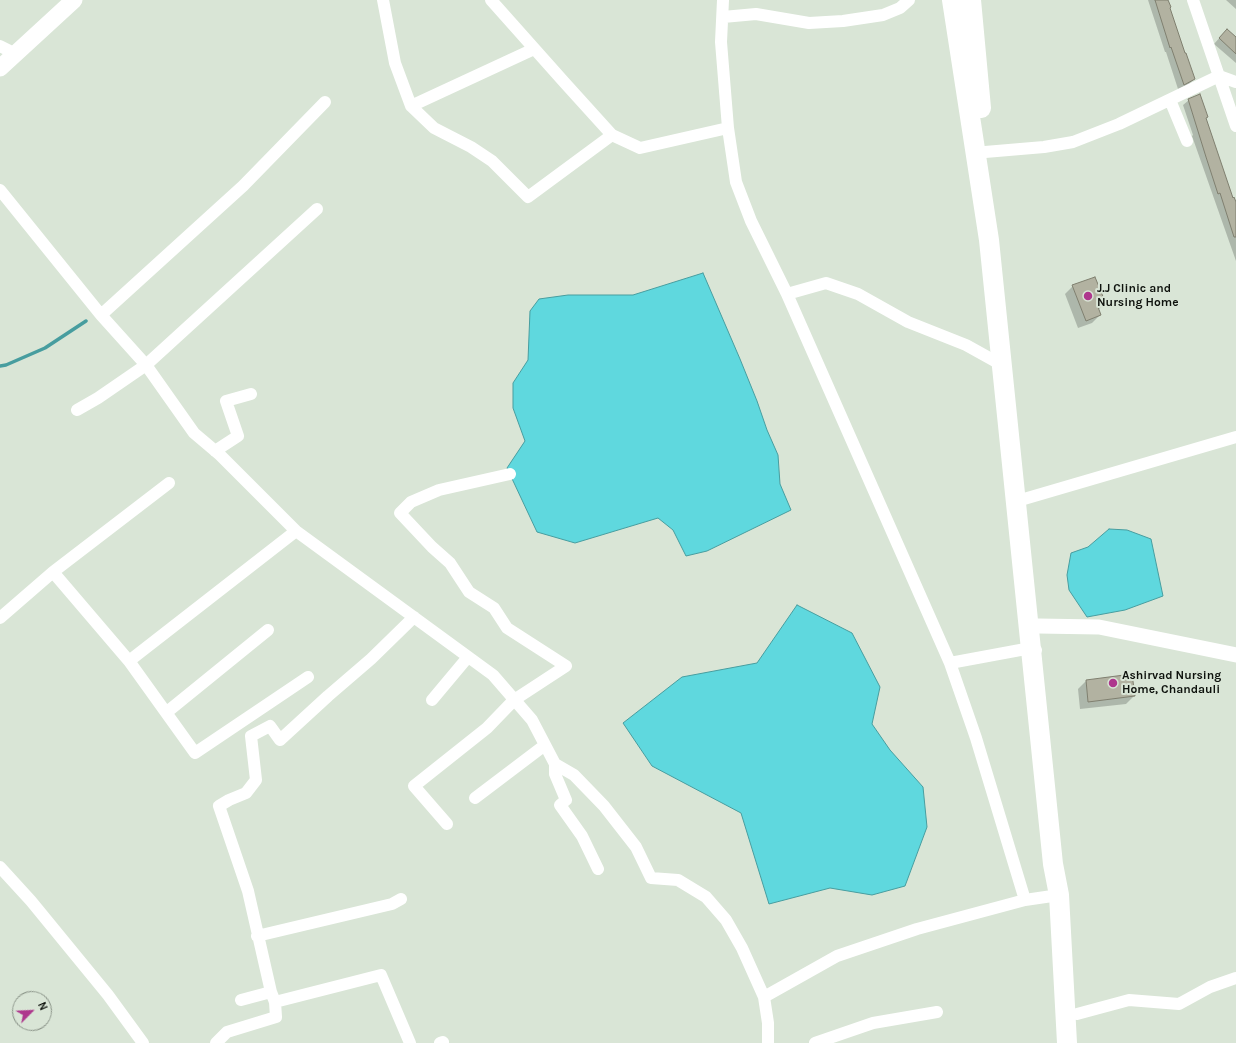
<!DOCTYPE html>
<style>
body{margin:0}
#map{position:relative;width:1236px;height:1043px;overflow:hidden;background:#d9e5d6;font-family:Karla,sans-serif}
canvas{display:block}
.north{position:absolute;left:12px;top:991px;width:40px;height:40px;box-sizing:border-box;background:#d9e5d6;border:1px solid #889186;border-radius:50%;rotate:66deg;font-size:11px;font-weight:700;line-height:16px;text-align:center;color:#0e120d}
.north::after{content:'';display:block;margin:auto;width:14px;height:18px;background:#ae378d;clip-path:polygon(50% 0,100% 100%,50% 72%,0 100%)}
</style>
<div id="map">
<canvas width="1236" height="1043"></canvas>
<div class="north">N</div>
</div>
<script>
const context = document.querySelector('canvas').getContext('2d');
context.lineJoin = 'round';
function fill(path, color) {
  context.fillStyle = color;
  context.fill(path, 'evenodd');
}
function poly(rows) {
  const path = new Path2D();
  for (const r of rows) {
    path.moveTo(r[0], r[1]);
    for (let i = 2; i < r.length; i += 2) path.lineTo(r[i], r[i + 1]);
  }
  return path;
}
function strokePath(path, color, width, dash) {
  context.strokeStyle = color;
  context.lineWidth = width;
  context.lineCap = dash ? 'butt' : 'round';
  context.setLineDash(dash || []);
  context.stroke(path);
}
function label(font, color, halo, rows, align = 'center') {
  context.font = font + ' Karla,sans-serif';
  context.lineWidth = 4;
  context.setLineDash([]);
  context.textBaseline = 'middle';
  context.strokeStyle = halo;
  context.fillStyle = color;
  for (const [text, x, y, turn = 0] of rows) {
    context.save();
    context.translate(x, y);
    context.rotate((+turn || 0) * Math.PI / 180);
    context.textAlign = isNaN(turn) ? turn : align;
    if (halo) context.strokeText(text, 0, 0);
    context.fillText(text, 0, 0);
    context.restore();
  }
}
const water = poly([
 [703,273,740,359,757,401,767,430,778,455,780,484,791,510,707,551,686,556,673,530,658,518,575,543,537,532,507,468,525,441,513,408,513,383,528,360,530,311,539,299,568,295,633,295,703,273],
 [1109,529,1127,530,1151,539,1163,596,1125,610,1087,617,1069,590,1067,575,1071,553,1088,547,1109,529],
 [797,605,852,633,880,687,872,724,890,750,923,787,927,827,905,886,872,895,830,888,769,904,741,813,652,766,623,723,682,677,757,663,797,605]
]);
const shadow = poly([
 [1148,0,1167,0,1169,8,1194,79,1189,84,1178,89,1166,52,1165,52],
 [1226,0,1236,0,1236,9],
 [1222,35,1236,38,1236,63,1214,44],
 [1189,100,1205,118,1236,207,1236,261,1192,136,1193,135,1183,105],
 [1073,286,1105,304,1098,310,1100,315,1092,323,1078,328,1065,294],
 [1086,681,1134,696,1126,704,1080,709,1078,689]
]);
const stream = poly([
 [0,366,6,365,45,348,86,321]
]);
const building = poly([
 [1155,0,1168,0,1171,7,1170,8,1185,53,1186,53,1195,79,1184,85,1171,47,1170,48,1155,0],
 [1227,29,1236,37,1236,54,1219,38,1227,29],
 [1200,94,1208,117,1206,118,1233,198,1234,197,1236,202,1236,237,1234,237,1220,193,1218,194,1206,157,1188,99,1200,94],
 [1095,277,1106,304,1098,307,1101,315,1086,321,1072,285,1095,277],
 [1132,674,1135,696,1088,702,1086,680,1132,674]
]);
const minor = poly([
 [383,0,395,63,411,106,434,128,471,147,492,161,528,197,612,135],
 [491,0,564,82,612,135,640,148,728,128],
 [723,0,721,42,728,128,736,182,751,221,787,294,950,663,1031,648,1036,650],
 [1193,0,1236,126],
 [723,17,756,14,809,23,843,21,883,15,900,8,909,0],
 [0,46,16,54],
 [1170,100,1187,141],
 [411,106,534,49],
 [985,152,1044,147,1073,142,1119,124,1219,76,1236,82],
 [0,190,101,315,146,365,194,433,220,455,296,531,129,661],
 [787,294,826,283,858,294,908,322,966,345,1002,365],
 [101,315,243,186,325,102],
 [77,410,98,398,146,365,317,209],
 [215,451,238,436,226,401,251,394],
 [1024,499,1236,437],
 [296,531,493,675,532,720,555,764,574,775,604,806,636,847,651,878,678,880,706,897,726,920,742,948,764,997],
 [53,572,129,661,195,753,308,677],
 [0,618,53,572,169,483],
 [950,663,976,738,1025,900],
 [432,700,468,657],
 [167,712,268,630],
 [555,764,555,774,566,800,560,805,582,836,598,869],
 [475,798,545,745],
 [447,824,414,786,487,728,514,700,566,666,507,628,494,608,469,592,450,563,432,547,400,513,411,502,439,490,510,474],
 [0,867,31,901,108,995,143,1043],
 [257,936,392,904,401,899],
 [241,1000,271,992],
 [275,1002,381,975,410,1043],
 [1077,1014,1129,1000,1179,1004,1210,987,1236,978],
 [216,1043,227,1032,276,1017,275,1002,271,992,248,891,219,806,229,800,246,793,256,780,251,736,270,726,280,740,328,696,371,659,414,617],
 [440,1043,443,1042],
 [768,1043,768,1023,764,997,837,956,917,929,1025,900,1059,895],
 [815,1043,873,1023,937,1012]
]);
const tertiary = poly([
 [1038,626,1099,627,1236,655]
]);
const secondary = poly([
 [0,68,74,0]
]);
const trunk = poly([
 [952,0,989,240,1053,864,1059,895,1067,1043],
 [971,0,981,108]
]);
const markers = [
 [1088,296,5,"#ae378d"],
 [1113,683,5,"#ae378d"]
];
const poiNames = [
 ["J.J Clinic and",1097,289],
 ["Nursing Home",1097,303],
 ["Ashirvad Nursing",1122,676],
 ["Home, Chandauli",1122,690]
];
fill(water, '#5fd8de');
strokePath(water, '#479d9f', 1);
fill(shadow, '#0003');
strokePath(stream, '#479d9f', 3.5);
fill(building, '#b2b2a1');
strokePath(building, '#7f7f6f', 1);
strokePath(minor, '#fff', 12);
strokePath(tertiary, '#fff', 15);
strokePath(secondary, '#fff', 17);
strokePath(trunk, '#fff', 20);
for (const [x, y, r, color] of markers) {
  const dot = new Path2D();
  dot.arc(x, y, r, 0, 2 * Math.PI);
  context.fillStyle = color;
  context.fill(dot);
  strokePath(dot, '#d9e5d6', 1.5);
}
label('bold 12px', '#0e120d', '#d9e5d6', poiNames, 'left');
</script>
